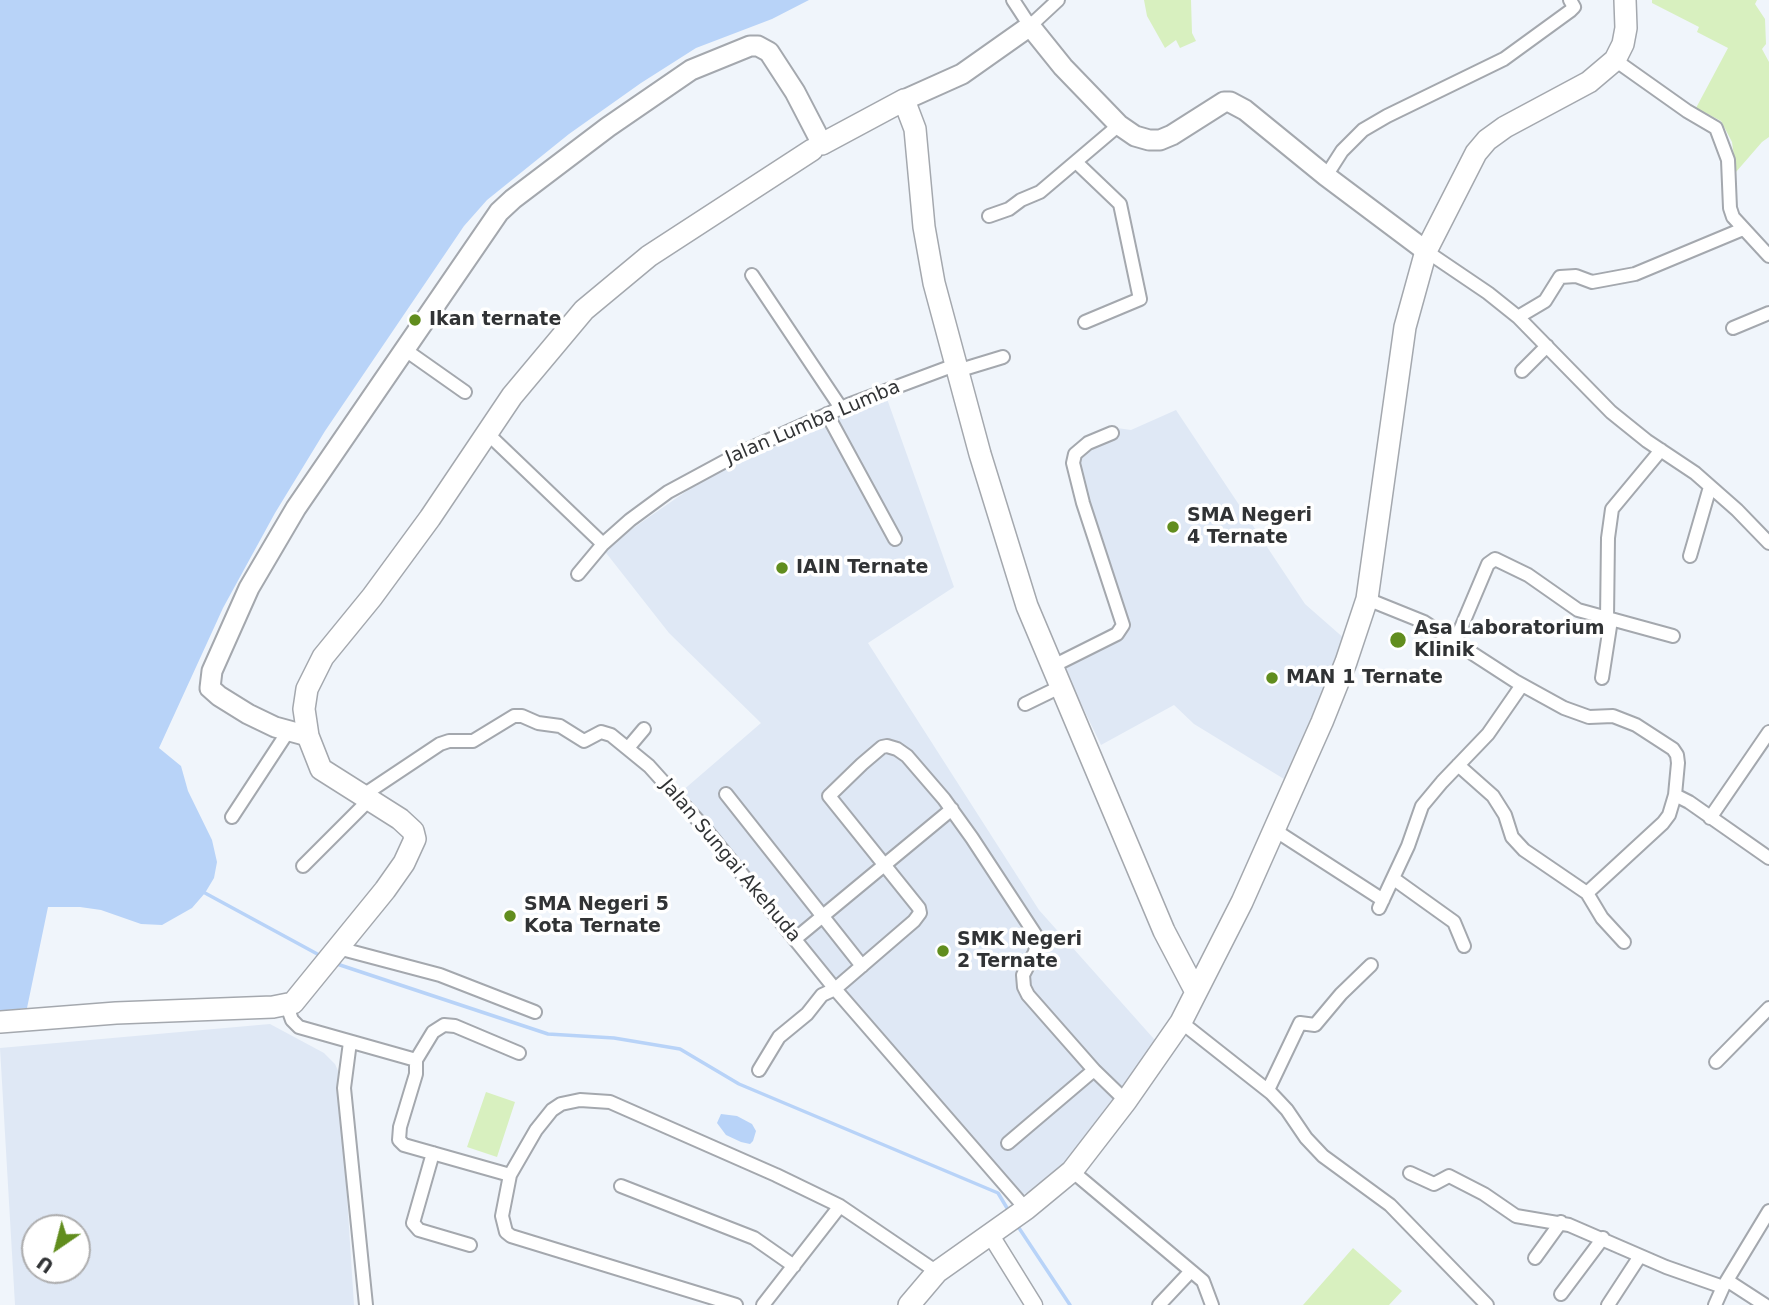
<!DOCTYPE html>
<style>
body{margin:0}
#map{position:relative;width:1769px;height:1305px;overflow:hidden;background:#f0f5fb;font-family:"DejaVu Sans",sans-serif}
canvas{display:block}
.north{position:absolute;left:21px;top:1214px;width:70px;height:70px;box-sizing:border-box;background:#fff;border:2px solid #adadae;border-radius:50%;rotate:215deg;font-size:19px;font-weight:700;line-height:28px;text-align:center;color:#313335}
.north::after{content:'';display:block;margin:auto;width:24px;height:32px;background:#618d1e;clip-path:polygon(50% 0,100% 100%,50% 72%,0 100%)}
</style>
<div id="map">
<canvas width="1769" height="1305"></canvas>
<div class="north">U</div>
</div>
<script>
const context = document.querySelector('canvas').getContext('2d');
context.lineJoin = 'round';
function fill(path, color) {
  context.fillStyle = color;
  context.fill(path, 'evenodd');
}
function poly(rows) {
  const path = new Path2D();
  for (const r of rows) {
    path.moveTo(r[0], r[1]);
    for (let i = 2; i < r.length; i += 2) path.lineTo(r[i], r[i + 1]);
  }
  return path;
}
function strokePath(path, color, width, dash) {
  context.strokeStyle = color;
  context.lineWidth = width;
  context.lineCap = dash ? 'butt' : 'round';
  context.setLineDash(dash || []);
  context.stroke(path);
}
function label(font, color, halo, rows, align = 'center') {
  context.font = font + ' "DejaVu Sans",sans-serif';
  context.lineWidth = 7;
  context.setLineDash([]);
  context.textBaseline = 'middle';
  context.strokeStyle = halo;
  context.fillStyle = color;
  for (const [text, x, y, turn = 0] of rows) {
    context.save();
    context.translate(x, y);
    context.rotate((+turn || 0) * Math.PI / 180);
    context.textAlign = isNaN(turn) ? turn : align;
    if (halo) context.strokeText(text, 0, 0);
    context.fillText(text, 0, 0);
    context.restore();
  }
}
const built = poly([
 [886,396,954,587,868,643,1039,910,1162,1048,1083,1144,1037,1189,1021,1195,844,991,681,792,761,723,669,633,603,549,704,479],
 [1176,410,1305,604,1346,640,1284,779,1194,724,1174,705,1101,745,1058,656,1120,623,1070,449,1117,428,1131,430],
 [270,1024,324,1053,335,1064,339,1073,354,1305,15,1305,0,1048],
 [35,1228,77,1228,77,1270,35,1270]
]);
const green = poly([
 [1144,0,1191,0,1192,33,1196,41,1180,48,1176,40,1165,48,1147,16],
 [1652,0,1757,0,1755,4,1765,19,1766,44,1762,49,1769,62,1769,137,1762,142,1736,172,1732,142,1721,121,1696,108,1728,48,1697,32,1699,27,1652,3],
 [486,1092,515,1102,497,1157,467,1147],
 [1353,1248,1402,1291,1389,1305,1303,1305]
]);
const water = poly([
 [0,0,809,0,772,19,696,48,641,83,569,134,487,200,464,226,325,431,275,513,223,608,159,748,181,766,188,791,212,840,217,862,214,878,205,893,192,908,162,925,141,924,101,910,80,907,48,907,27,1008,0,1011],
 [721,1114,737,1116,752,1124,756,1131,753,1141,750,1144,741,1142,726,1135,717,1123]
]);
const stream = poly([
 [205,893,321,956],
 [334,963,548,1034,614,1038,680,1049,739,1084,998,1193,1010,1213],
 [1017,1225,1070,1305]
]);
const minor = poly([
 [1013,0,1030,26,1058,0],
 [1615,60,1687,111,1716,128,1728,160,1730,208,1733,217,1769,256],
 [1076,162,1120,204,1140,299,1085,322],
 [1326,176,1342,151,1363,130,1387,116,1504,59,1570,11,1574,7,1570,0],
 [989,216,1009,209,1021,200,1040,192,1119,125],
 [1426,251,1488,293,1518,317,1611,412,1647,441,1695,473,1737,510,1769,543],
 [752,275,841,408],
 [1518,317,1545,301,1560,277,1576,276,1592,282,1635,274,1743,229],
 [1733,328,1769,313],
 [404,349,465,392],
 [957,371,1003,357],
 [1522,371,1547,346],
 [827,414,895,539],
 [487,433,603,544,630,520,668,492,742,452,848,405,955,365],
 [1690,556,1710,487],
 [578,574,603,544],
 [1367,599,1424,622,1515,681,1564,708,1589,717,1613,716,1636,725,1673,749,1677,755,1678,763,1675,795,1669,815,1663,823,1587,893,1524,850,1512,837,1505,815,1493,796,1458,765],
 [1607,619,1608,538,1612,509,1661,450],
 [1455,642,1488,564,1495,559,1528,575,1578,610,1673,636],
 [1053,666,1117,634,1123,625,1083,503,1073,463,1075,454,1088,443,1112,433],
 [1602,678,1611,620],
 [1025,704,1062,686],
 [628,748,644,729],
 [726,794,862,966],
 [1675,795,1689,802,1769,858],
 [362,796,440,744,449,741,473,741,514,716,522,716,538,723,560,726,584,741,601,732,611,735,649,766,703,826,835,989,1026,1209],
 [232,817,289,730],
 [1710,818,1769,732],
 [1273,829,1383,900],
 [303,866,369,800],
 [1394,879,1454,922,1464,946],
 [1587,893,1602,918,1624,942],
 [1379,908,1408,846,1422,806,1442,782,1488,734,1522,685],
 [795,939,952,809],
 [338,948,440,975,535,1012],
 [287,1006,292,1020,299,1027,416,1060,416,1074,400,1127,399,1140,404,1145,510,1175,536,1130,552,1110,561,1104,580,1100,610,1102,776,1175,840,1206,937,1272],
 [1181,1022,1271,1093,1287,1110,1306,1138,1323,1156,1390,1205,1487,1305],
 [350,1042,344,1088,366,1305],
 [416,1060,433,1032,444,1025,455,1026,519,1053],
 [1716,1062,1769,1008],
 [759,1070,779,1037,807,1014,822,995,835,989,914,921,920,913,919,908,829,796,862,764,882,747,887,746,897,749,907,756,944,799,972,838,1035,934,1037,941,1035,952,1023,975,1024,987,1028,995,1094,1070,1126,1101],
 [1268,1090,1300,1023,1315,1025,1341,994,1371,965],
 [1008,1143,1094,1070],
 [433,1153,413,1223,419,1230,470,1245],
 [1072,1171,1203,1281,1212,1305],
 [1410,1173,1434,1184,1449,1176,1484,1194,1516,1216,1569,1225,1666,1267,1723,1287],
 [510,1175,502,1216,506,1232,511,1236,736,1305],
 [621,1186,754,1238,794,1266],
 [1535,1258,1561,1222],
 [1728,1281,1765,1305],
 [1561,1294,1603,1238],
 [763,1305,840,1206],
 [1159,1305,1191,1271],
 [1608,1305,1640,1256],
 [1715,1305,1723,1287,1769,1211]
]);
const tertiary = poly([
 [990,1234,1034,1305]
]);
const secondary = poly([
 [904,100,962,74,1030,26,1063,67,1119,125,1135,136,1149,140,1160,140,1172,135,1224,102,1230,102,1245,110,1326,176,1426,251],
 [308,736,275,727,248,714,219,696,210,688,212,671,249,588,296,508,499,212,513,199,608,127,691,70,750,46,758,46,769,52,795,92,822,144]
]);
const trunk = poly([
 [822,144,904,100,915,129,924,227,934,283,980,454,1027,606,1164,931,1196,992],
 [0,1022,116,1013,273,1007,293,1003,385,890,404,863,415,839,413,831,400,819,321,769,308,736,304,709,307,689,323,657,372,597,430,518,512,396,584,310,649,256,812,150],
 [909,1305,937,1272,1026,1209,1072,1171,1126,1101,1181,1022,1242,902,1322,722,1346,662,1367,599,1405,327,1426,251,1476,153,1487,140,1505,127,1589,82,1615,60,1623,44,1626,28,1625,0]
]);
const markers = [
 [415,320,7,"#618d1e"],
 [1173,527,7,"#618d1e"],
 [782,568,7,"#618d1e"],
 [1398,640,9,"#618d1e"],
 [1272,678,7,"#618d1e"],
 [510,916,7,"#618d1e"],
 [943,951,7,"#618d1e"]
];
const poiNames = [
 ["Ikan ternate",429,320],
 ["SMA Negeri",1187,516],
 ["4 Ternate",1187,538],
 ["IAIN Ternate",796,568],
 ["Asa Laboratorium",1414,629],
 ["Klinik",1414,651],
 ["MAN 1 Ternate",1286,678],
 ["SMA Negeri 5",524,905],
 ["Kota Ternate",524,927],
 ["SMK Negeri",957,940],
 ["2 Ternate",957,962]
];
const streetNames = [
 ["Jalan Lumba Lumba",813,423,-23],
 ["Jalan Sungai Akehuda",730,861,50]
];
fill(built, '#dfe8f5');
fill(green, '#d8f0bf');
fill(water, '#b8d3f8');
strokePath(stream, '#b8d3f8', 3.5);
strokePath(minor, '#a4a8ae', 16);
strokePath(tertiary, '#a4a8ae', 19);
strokePath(secondary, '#a4a8ae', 23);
strokePath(trunk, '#a4a8ae', 24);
strokePath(minor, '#fff', 12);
strokePath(tertiary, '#fff', 16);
strokePath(secondary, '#fff', 19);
strokePath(trunk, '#fff', 21);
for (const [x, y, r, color] of markers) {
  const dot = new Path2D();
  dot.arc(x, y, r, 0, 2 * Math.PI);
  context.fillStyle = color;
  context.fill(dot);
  strokePath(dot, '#fff', 2.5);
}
label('bold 19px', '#313335', '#fff', poiNames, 'left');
label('19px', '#313335', '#fff', streetNames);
</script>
